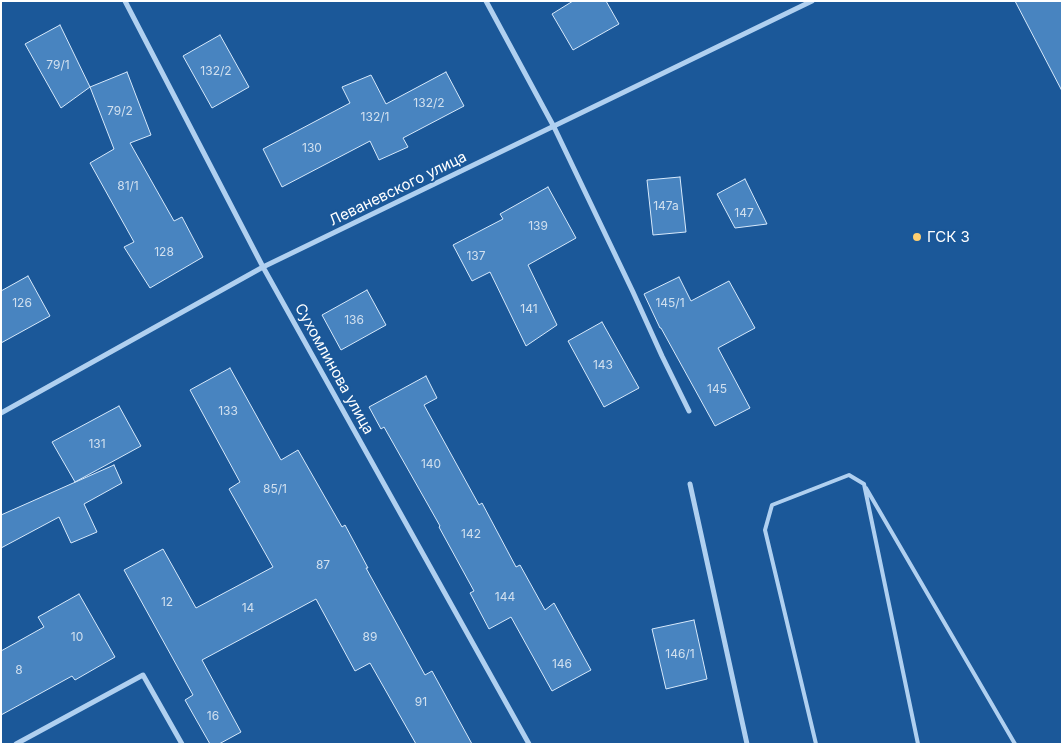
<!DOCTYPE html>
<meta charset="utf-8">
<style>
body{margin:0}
#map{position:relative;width:1063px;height:745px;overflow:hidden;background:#1b5899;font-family:Inter,sans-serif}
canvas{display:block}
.frame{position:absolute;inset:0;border:2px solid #fff;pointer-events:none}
</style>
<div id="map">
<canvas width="1063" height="745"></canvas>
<div class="frame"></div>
</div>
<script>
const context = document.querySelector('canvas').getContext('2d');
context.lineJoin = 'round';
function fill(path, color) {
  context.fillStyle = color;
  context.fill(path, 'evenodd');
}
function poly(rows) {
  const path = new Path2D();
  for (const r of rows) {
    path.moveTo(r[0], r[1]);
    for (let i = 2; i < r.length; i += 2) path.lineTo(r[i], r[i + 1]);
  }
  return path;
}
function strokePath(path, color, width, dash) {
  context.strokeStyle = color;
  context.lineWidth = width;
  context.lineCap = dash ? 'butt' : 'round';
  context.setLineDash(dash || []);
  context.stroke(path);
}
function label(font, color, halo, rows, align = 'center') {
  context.font = font + ' Inter,sans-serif';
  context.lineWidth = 4;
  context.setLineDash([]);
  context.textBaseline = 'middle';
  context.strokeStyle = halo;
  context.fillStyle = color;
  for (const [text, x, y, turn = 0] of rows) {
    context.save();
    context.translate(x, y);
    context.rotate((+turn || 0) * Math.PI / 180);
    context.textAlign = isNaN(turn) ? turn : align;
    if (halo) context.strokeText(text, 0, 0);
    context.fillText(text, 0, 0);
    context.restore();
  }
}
const building = poly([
 [573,1,606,1,619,24,573,50,552,14,573,1],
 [1015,1,1062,1,1062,91,1015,1],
 [60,25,90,87,61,108,25,44,60,25],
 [220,35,249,87,212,108,183,56,220,35],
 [127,72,151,135,130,143,174,221,182,217,203,257,150,288,124,247,134,242,90,163,114,149,90,87,127,72],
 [446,72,464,106,403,138,408,147,379,160,370,141,282,187,263,149,350,103,342,87,371,75,386,104,446,72],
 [680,177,686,232,653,235,647,180,680,177],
 [745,179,767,224,735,228,717,194,745,179],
 [548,187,576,238,528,265,557,325,526,346,490,272,472,281,453,245,503,219,500,214,548,187],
 [28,276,50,316,1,343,1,291,28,276],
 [679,277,691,301,729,281,755,328,718,348,750,408,715,426,661,328,660,328,644,294,679,277],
 [367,290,386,325,341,350,322,315,367,290],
 [602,322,639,388,604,407,568,341,602,322],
 [230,368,281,460,298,450,342,527,345,525,368,568,366,568,425,675,432,671,472,744,416,744,370,663,355,671,316,599,202,660,241,732,219,744,210,744,185,700,193,695,124,570,163,549,196,608,273,567,229,489,240,482,190,390,230,368],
 [426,376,437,398,424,405,479,505,482,503,516,567,520,565,545,610,554,603,591,670,552,691,511,617,489,629,470,593,474,591,439,527,440,526,384,427,381,429,369,407,426,376],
 [119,406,141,446,75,482,52,442,119,406],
 [114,465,122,483,84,504,97,532,71,543,59,517,1,548,1,515,114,465],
 [79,594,115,657,75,680,72,676,1,715,1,651,44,627,38,617,79,594],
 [694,620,707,679,666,689,652,629,694,620]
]);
const service = poly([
 [866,488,1015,744],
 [816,744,765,530,772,505,849,475,864,484,918,744]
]);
const minor = poly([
 [125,1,263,267,529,744],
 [486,1,554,127,633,292,662,356,689,411],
 [1,413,263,267,812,1],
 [690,484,747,744],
 [16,744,143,675,182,744]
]);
const markers = [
 [917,237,5,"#ffcf70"]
];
const numberNames = [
 ["79/1",58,65],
 ["132/2",216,71],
 ["132/2",429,103],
 ["79/2",120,111],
 ["132/1",375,117],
 ["130",312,148],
 ["81/1",128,186],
 ["147а",666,206],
 ["147",744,213],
 ["139",538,226],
 ["128",164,252],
 ["137",476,256],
 ["126",22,303],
 ["145/1",670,303],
 ["141",529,309],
 ["136",354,320],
 ["143",603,365],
 ["145",717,389],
 ["133",228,411],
 ["131",97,444],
 ["140",431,464],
 ["85/1",275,489],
 ["142",471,534],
 ["87",323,565],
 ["144",505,597],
 ["12",167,602],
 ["14",248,608],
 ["10",77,637],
 ["89",370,637],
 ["146/1",680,654],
 ["146",562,664],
 ["8",19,670],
 ["91",421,702],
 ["16",213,716]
];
const streetNames = [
 ["Леваневского улица",398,189,-26],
 ["Сухомлинова улица",334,369,61]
];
const poiNames = [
 ["ГСК 3",927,237]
];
fill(building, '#4884c0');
strokePath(building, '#d7e9fb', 1);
strokePath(service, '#b0d0f0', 4);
strokePath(minor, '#b0d0f0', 5);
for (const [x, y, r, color] of markers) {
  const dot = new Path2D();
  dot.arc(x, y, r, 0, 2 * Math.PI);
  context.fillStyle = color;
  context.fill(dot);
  strokePath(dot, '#1b5899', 2);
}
label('12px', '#d1e0ef', null, numberNames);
label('15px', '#fff', '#1b5899', streetNames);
label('15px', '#fff', '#1b5899', poiNames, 'left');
</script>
